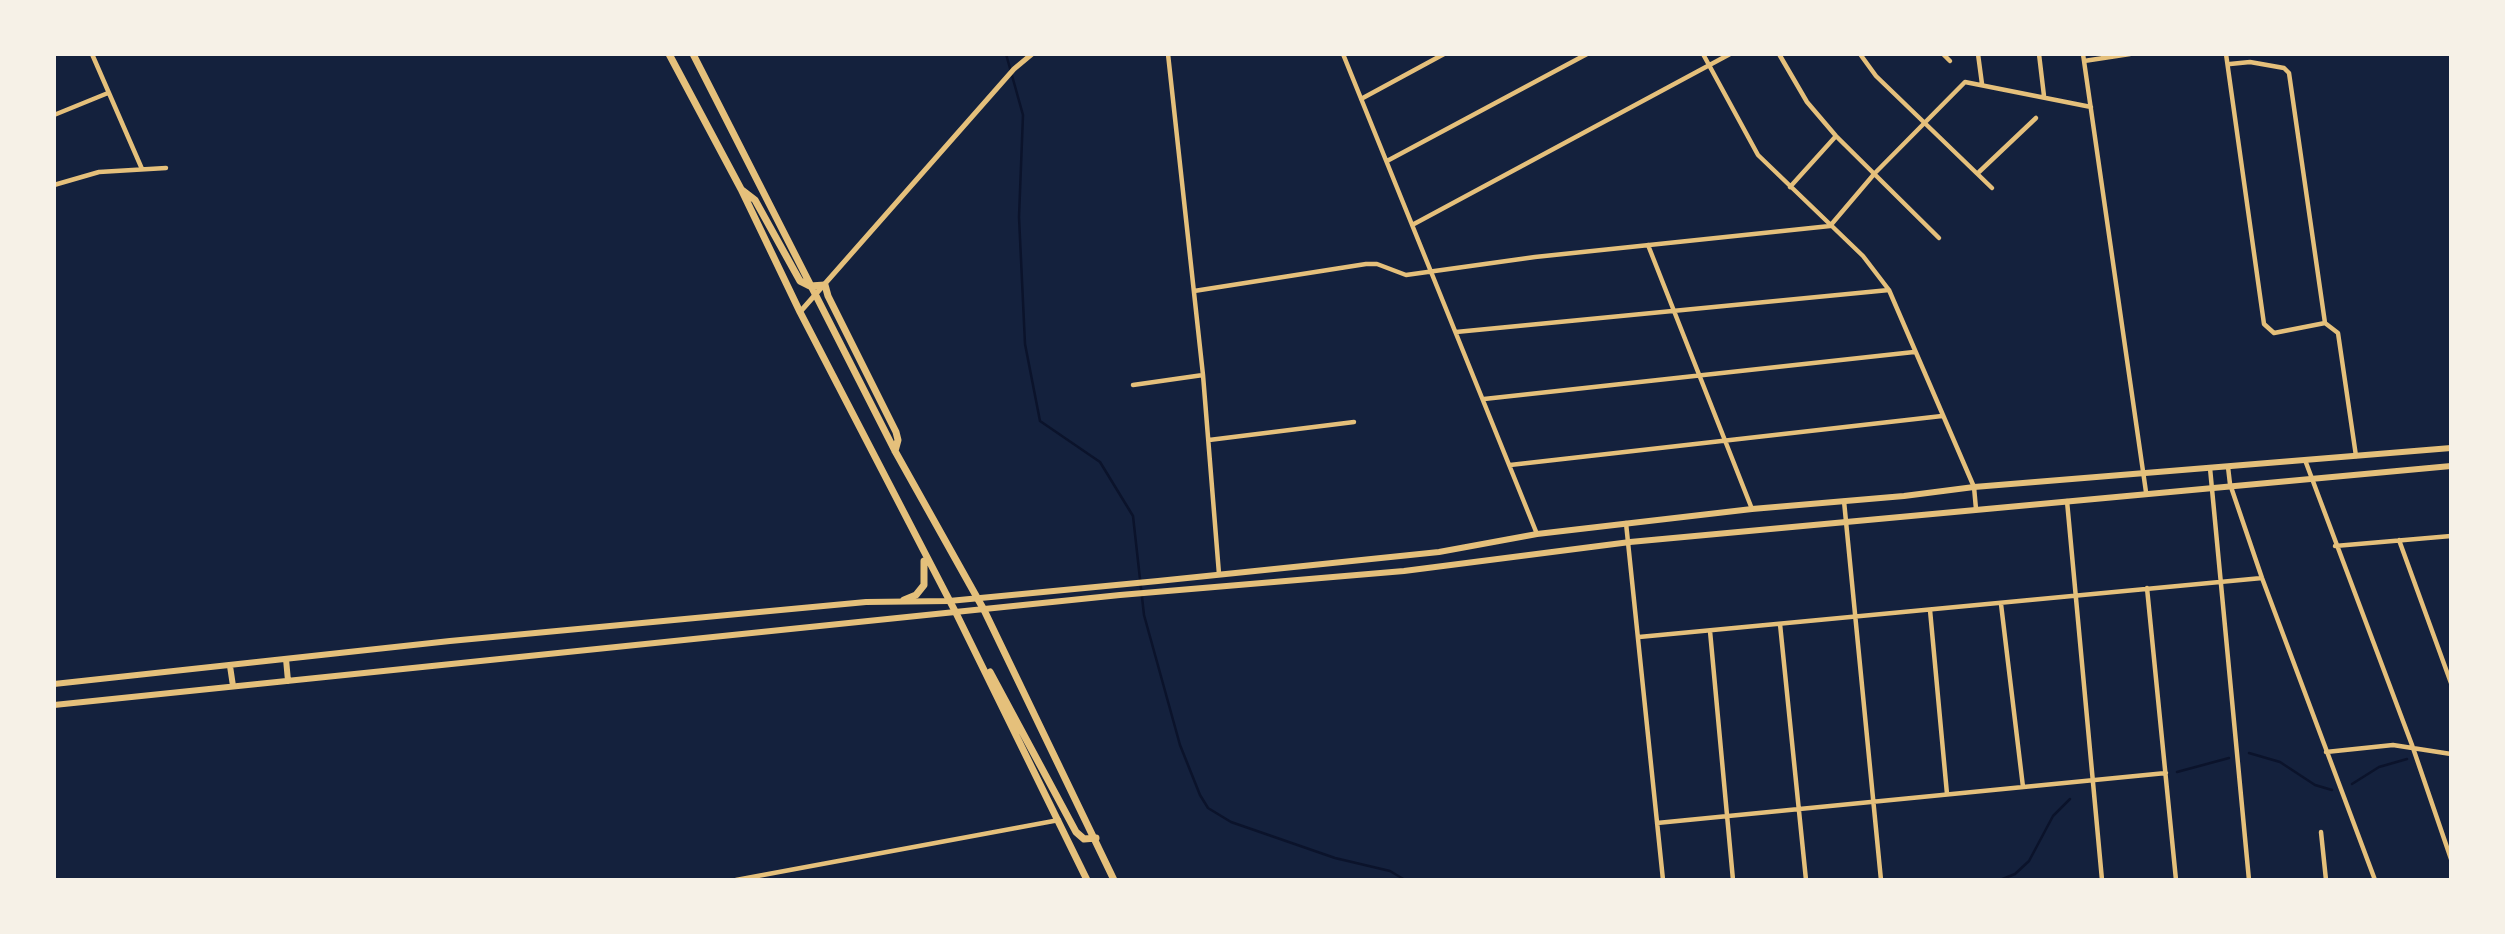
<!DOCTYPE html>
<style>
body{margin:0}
#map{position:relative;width:2505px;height:934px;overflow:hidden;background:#14213d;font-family:Signika,sans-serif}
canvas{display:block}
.frame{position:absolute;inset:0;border:56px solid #f6f1e7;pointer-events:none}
</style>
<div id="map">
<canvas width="2505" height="934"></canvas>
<div class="frame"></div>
</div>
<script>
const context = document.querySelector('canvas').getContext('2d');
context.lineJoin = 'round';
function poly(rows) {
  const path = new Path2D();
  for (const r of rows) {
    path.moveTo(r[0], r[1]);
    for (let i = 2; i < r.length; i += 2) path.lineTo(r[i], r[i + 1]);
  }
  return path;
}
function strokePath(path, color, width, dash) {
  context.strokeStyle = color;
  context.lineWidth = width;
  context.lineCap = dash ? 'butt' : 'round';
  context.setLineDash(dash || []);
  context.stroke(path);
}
const stream = poly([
 [1006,54,1023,115,1019,217,1025,344,1040,421,1100,462,1133,516,1144,615,1180,745,1200,795,1208,808,1231,822,1335,858,1390,871,1405,880],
 [2249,753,2280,762,2315,785,2332,790],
 [2177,772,2229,758],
 [2352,784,2379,767,2407,759],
 [2000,880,2015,874,2029,861,2053,816,2070,799]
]);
const minor = poly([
 [92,54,142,169],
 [1168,54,1203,375,1219,574],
 [1343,54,1537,534],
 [1703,54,1758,155,1863,256,1889,290,1974,487,1976,509],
 [1779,54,1807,102,1836,136,1939,238],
 [1860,54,1876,76,1992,188],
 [1943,54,1950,61],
 [1978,54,1982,84],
 [2039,54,2044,96],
 [2083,54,2146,492],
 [2226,54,2264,324,2274,333,2325,323,2338,333,2356,456],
 [2084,61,2130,54],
 [2230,64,2250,62,2284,68,2289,73,2325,323],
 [1361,99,1444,54],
 [54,115,108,93],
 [1387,161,1587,54],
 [1979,172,2036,118],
 [54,185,99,172,166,168],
 [1790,187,1836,136],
 [1414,224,1730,54],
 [1648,245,1752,509],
 [1194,291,1366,264,1377,264,1406,275,1535,257,1830,226,1875,173,1965,82,2091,107],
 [1456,332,1889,290],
 [1133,385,1203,375],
 [1484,399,1914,352],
 [1209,440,1354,422],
 [2305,460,2412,745,2451,859],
 [1510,465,1942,416],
 [2228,467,2230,484,2262,578,2375,880],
 [2210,468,2249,880],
 [1844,501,1881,880],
 [2067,501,2102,880],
 [1626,523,1663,880],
 [2399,540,2451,683],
 [2335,546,2451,536],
 [2147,588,2176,880],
 [2001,604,2023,787],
 [1930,610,1947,794],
 [1780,624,1806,880],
 [1710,631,1733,880],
 [1639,637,2262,578],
 [2326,752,2393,745,2451,754],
 [1657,823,2166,773],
 [2321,832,2326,880],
 [736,880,1059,820]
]);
const tertiary = poly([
 [800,312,1014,69,1032,54]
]);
const secondary = poly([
 [286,659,288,681],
 [230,666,233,686],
 [54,684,450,641,866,602,949,601,1158,581,1439,552,1537,534,1752,509,1904,496,1974,487,2451,448],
 [54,705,1120,595,1404,571,1630,542,2451,466]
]);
const primary = poly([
 [669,54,741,189,800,312,956,613,1087,880],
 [693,54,895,451,984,610,1114,880],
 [742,190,755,200,800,281,810,286,825,285,828,296,896,432,898,440,895,451],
 [904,600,916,595,924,585,924,561],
 [990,672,1076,832,1084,839,1096,838]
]);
strokePath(stream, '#0b132b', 2.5);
strokePath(minor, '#e5c07b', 4.5);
strokePath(tertiary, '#e5c07b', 5);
strokePath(secondary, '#e5c07b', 6);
strokePath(primary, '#e5c07b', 7);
</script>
